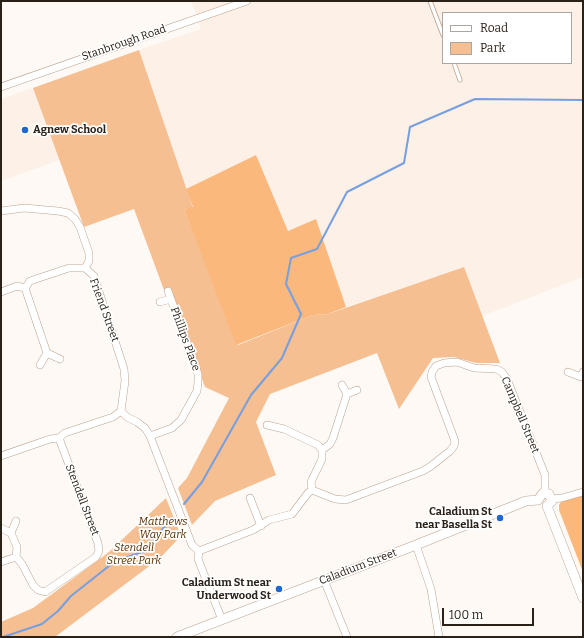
<!DOCTYPE html>
<style>
body{margin:0}
#map{position:relative;width:584px;height:638px;overflow:hidden;background:#fef9f5;font-family:Bitter,serif}
canvas{display:block}
.frame{position:absolute;inset:0;border:2px solid #2a2119;pointer-events:none}
.legend{position:absolute;left:442px;top:12px;width:130px;height:52px;box-sizing:border-box;background:#fff;border:1px solid #aaa6a3;margin:0;padding:5px 7px;list-style:none;font-size:12px;color:#2a2119}
.legend li{display:flex;align-items:center;gap:8px;height:20px}
.legend b{width:20px;border:1px solid #aaa6a3}
.scale{position:absolute;left:442px;top:608px;width:92px;height:18px;box-sizing:border-box;border:2px solid #2a2119;border-top:0;padding-left:5px;font-size:12px;line-height:14px;white-space:nowrap;color:#2a2119;-webkit-text-stroke:3px #fff;paint-order:stroke}
</style>
<div id="map">
<canvas width="584" height="638"></canvas>
<div class="frame"></div>
<ul class="legend">
<li><b style="height:5px;background:#fff"></b>Road</li>
<li><b style="height:11px;background:#f5bf91"></b>Park</li>
</ul>
<div class="scale">100 m</div>
</div>
<script>
const context = document.querySelector('canvas').getContext('2d');
context.lineJoin = 'round';
function fill(path, color) {
  context.fillStyle = color;
  context.fill(path, 'evenodd');
}
function poly(rows) {
  const path = new Path2D();
  for (const r of rows) {
    path.moveTo(r[0], r[1]);
    for (let i = 2; i < r.length; i += 2) path.lineTo(r[i], r[i + 1]);
  }
  return path;
}
function strokePath(path, color, width, dash) {
  context.strokeStyle = color;
  context.lineWidth = width;
  context.lineCap = dash ? 'butt' : 'round';
  context.setLineDash(dash || []);
  context.stroke(path);
}
function label(font, color, halo, rows, align = 'center') {
  context.font = font + ' Bitter,serif';
  context.lineWidth = 3.5;
  context.setLineDash([]);
  context.textBaseline = 'middle';
  context.strokeStyle = halo;
  context.fillStyle = color;
  for (const [text, x, y, turn = 0] of rows) {
    context.save();
    context.translate(x, y);
    context.rotate((+turn || 0) * Math.PI / 180);
    context.textAlign = isNaN(turn) ? turn : align;
    if (halo) context.strokeText(text, 0, 0);
    context.fillText(text, 0, 0);
    context.restore();
  }
}
const built = poly([
 [191,1,583,1,583,277,482,316,463,267,346,307,316,220,288,231,256,155,186,189,139,50,201,29],
 [443,13,571,13,571,63,443,63],
 [33,88,59,160,1,181,1,99]
]);
const green = poly([
 [139,50,193,208,184,209,238,345,313,315,328,314,464,267,500,363,476,363,454,357,433,358,399,409,377,353,270,394,256,422,276,475,215,501,192,525,178,488,187,478,229,398,205,387,169,288,164,290,134,209,84,227,33,88],
 [166,498,181,536,160,558,55,637,1,637,1,622,33,608,109,552]
]);
const forest = poly([
 [256,155,288,231,316,219,346,307,328,314,313,315,236,345,184,209,193,207,186,189],
 [583,494,583,572,559,510,559,505,562,500]
]);
const stream = poly([
 [184,504,202,482,251,395,282,358,301,314,286,284,291,258,317,249,347,192,404,163,410,127,475,99,583,100],
 [3,637,42,624,58,611,71,596,114,562,147,550,158,534,173,518]
]);
const service = poly([
 [430,1,443,35],
 [454,63,460,80]
]);
const minor = poly([
 [1,87,247,1],
 [1,211,24,208,58,211,68,213,75,219,80,227,89,253,89,261,85,268,94,276,124,369,125,381,121,411],
 [25,288,47,353],
 [1,292,17,286,25,288,30,281,69,268,85,268],
 [160,302,171,299],
 [40,365,47,353,60,359],
 [568,372,581,377,583,372],
 [342,385,347,394,357,390],
 [267,425,284,429,318,445,322,450],
 [150,436,172,428,181,420,197,391,198,382,198,374,168,291],
 [1,456,50,439,59,438,65,433,113,417,121,411,127,417,137,422,145,428,150,436,192,545,199,551,198,559,222,620],
 [312,490,311,482,322,459,322,450,330,444,333,438,347,394],
 [250,498,261,526],
 [552,499,562,498,583,492],
 [1,528,11,533,16,521],
 [11,533,17,547,16,557],
 [416,545,431,589,439,637],
 [199,551,253,530,269,520,292,514,308,493,312,490,335,499,346,500,423,471,431,466,450,451,454,446,455,441,431,377,432,372,436,366,444,363,457,362,474,368,496,369,502,372,507,379,545,475,545,492],
 [1,562,16,557,22,564,33,585,38,590,45,592,96,557,99,551,98,543,59,438],
 [324,580,347,637]
]);
const tertiary = poly([
 [538,500,543,493,549,494,552,501,547,506],
 [547,506,583,598],
 [177,637,416,545,526,501,538,500]
]);
const markers = [
 [25,130,4,"#2066d1"],
 [500,518,4,"#2066d1"],
 [279,589,4,"#2066d1"]
];
const streetNames = [
 ["Stanbrough Road",124,43,-19],
 ["Friend Street",104,310,70],
 ["Phillips Place",185,339,70],
 ["Campbell Street",520,415,67],
 ["Stendell Street",82,500,69],
 ["Caladium Street",358,567,-21]
];
const poiNames = [
 ["Agnew School",33,130,"left"],
 ["Caladium St",492,512],
 ["near Basella St",492,525],
 ["Caladium St near",271,583],
 ["Underwood St",271,596]
];
const parkNames = [
 ["Matthews",163,522],
 ["Way Park",163,535],
 ["Stendell",134,548],
 ["Street Park",134,561]
];
fill(built, '#fdf0e6');
fill(green, '#f5bf91');
fill(forest, '#fab87d');
strokePath(stream, '#769fe1', 2);
strokePath(service, '#bba38f', 5);
strokePath(minor, '#bba38f', 8);
strokePath(tertiary, '#bba38f', 10);
strokePath(service, '#fff', 3.5);
strokePath(minor, '#fff', 7);
strokePath(tertiary, '#fff', 9);
for (const [x, y, r, color] of markers) {
  const dot = new Path2D();
  dot.arc(x, y, r, 0, 2 * Math.PI);
  context.fillStyle = color;
  context.fill(dot);
  strokePath(dot, '#fff', 1.5);
}
label('11px', '#2a2119', '#fff', streetNames);
label('bold 11px', '#2a2119', '#fff', poiNames, 'right');
label('italic 11px', '#592f00', '#fff', parkNames);
</script>
